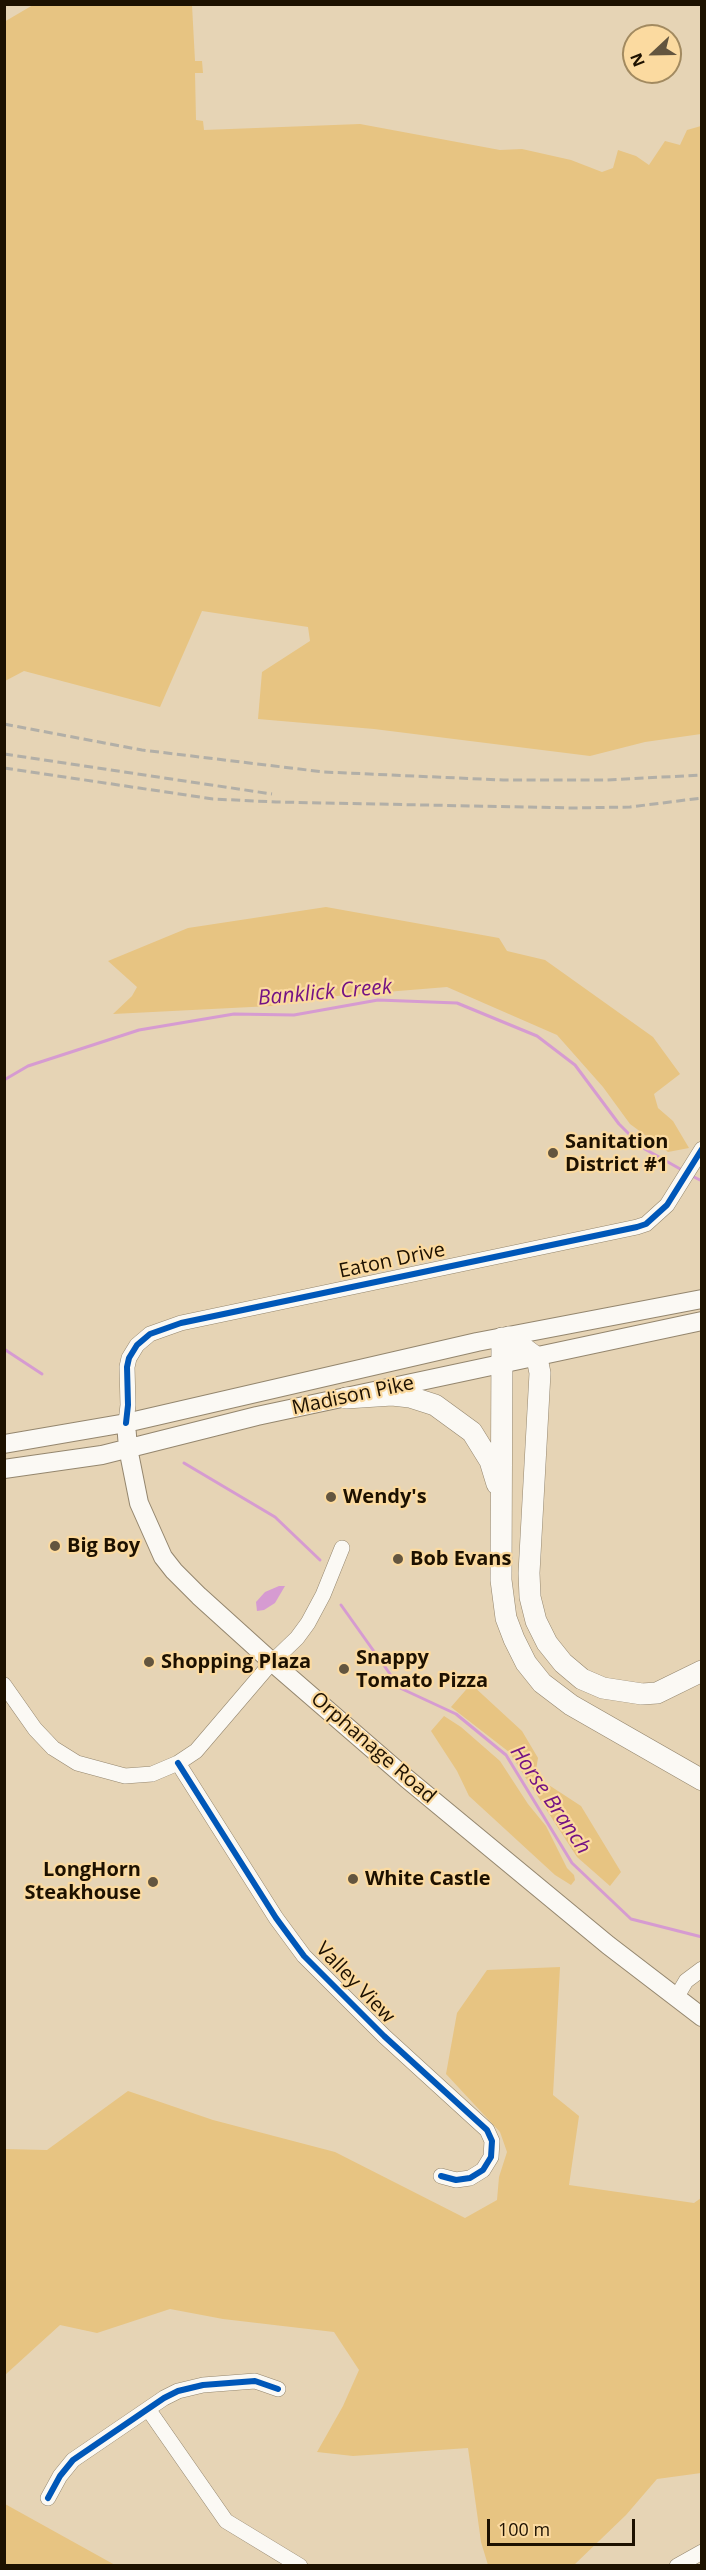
<!DOCTYPE html>
<style>
body{margin:0}
#map{position:relative;width:706px;height:2570px;overflow:hidden;background:#e6d4b5;font-family:"Open Sans",sans-serif}
canvas{display:block}
.frame{position:absolute;inset:0;border:6px solid #1d1100;pointer-events:none}
.north{position:absolute;left:622px;top:24px;width:60px;height:60px;box-sizing:border-box;background:#fbdaa0;border:2px solid #a28a60;border-radius:50%;rotate:248deg;font-size:16px;font-weight:700;line-height:24px;text-align:center;color:#1d1100}
.north::after{content:'';display:block;margin:auto;width:21px;height:27px;background:#63553f;clip-path:polygon(50% 0,100% 100%,50% 72%,0 100%)}
.scale{position:absolute;left:487px;top:2519px;width:148px;height:27px;box-sizing:border-box;border:3px solid #1d1100;border-top:0;padding-left:8px;font-size:18px;line-height:21px;white-space:nowrap;color:#1d1100;-webkit-text-stroke:4px #fbdaa0;paint-order:stroke}
</style>
<div id="map">
<canvas width="706" height="2570"></canvas>
<div class="frame"></div>
<div class="north">N</div>
<div class="scale">100 m</div>
</div>
<script>
const context = document.querySelector('canvas').getContext('2d');
context.lineJoin = 'round';
function fill(path, color) {
  context.fillStyle = color;
  context.fill(path, 'evenodd');
}
function poly(rows) {
  const path = new Path2D();
  for (const r of rows) {
    path.moveTo(r[0], r[1]);
    for (let i = 2; i < r.length; i += 2) path.lineTo(r[i], r[i + 1]);
  }
  return path;
}
function strokePath(path, color, width, dash) {
  context.strokeStyle = color;
  context.lineWidth = width;
  context.lineCap = dash ? 'butt' : 'round';
  context.setLineDash(dash || []);
  context.stroke(path);
}
function label(font, color, halo, rows, align = 'center') {
  context.font = font + ' "Open Sans",sans-serif';
  context.lineWidth = 4.5;
  context.setLineDash([]);
  context.textBaseline = 'middle';
  context.strokeStyle = halo;
  context.fillStyle = color;
  for (const [text, x, y, turn = 0] of rows) {
    context.save();
    context.translate(x, y);
    context.rotate((+turn || 0) * Math.PI / 180);
    context.textAlign = isNaN(turn) ? turn : align;
    if (halo) context.strokeText(text, 0, 0);
    context.fillText(text, 0, 0);
    context.restore();
  }
}
const green = poly([
 [33,5,192,5,195,61,202,61,203,73,195,73,196,120,203,121,204,130,360,124,500,150,522,149,571,160,602,172,613,168,618,150,636,156,649,165,665,141,680,145,687,130,701,126,701,734,645,742,590,756,374,729,258,719,262,672,310,641,308,627,202,611,160,707,24,671,5,681,4,22],
 [326,907,499,938,507,951,545,960,653,1037,680,1074,654,1094,658,1108,673,1121,689,1148,668,1152,630,1124,603,1087,557,1035,447,987,325,997,271,1006,113,1014,132,996,137,987,108,961,188,928],
 [471,1684,522,1731,538,1758,535,1776,581,1806,621,1872,610,1886,577,1857,509,1752,451,1707],
 [444,1716,461,1727,500,1761,528,1804,546,1826,567,1868,574,1875,575,1880,571,1885,555,1875,469,1796,457,1771,431,1731],
 [560,1967,553,2095,579,2116,569,2185,694,2203,701,2198,701,2473,657,2479,626,2515,574,2565,488,2565,481,2542,468,2448,353,2456,317,2452,343,2406,359,2370,334,2332,223,2319,170,2309,97,2333,60,2325,5,2375,5,2149,47,2150,128,2091,213,2120,335,2152,465,2218,497,2200,499,2177,507,2152,500,2132,446,2074,457,2013,487,1970],
 [4,2504,5,2504,115,2565,5,2565]
]);
const water = poly([
 [279,1586,285,1586,275,1603,264,1610,257,1611,256,1602,265,1592]
]);
const stream = poly([
 [4,1080,28,1066,139,1030,234,1014,294,1015,378,1000,457,1003,537,1036,575,1065,619,1124,643,1148,682,1170],
 [690,1175,702,1181],
 [4,1349,42,1374],
 [184,1463,275,1517,320,1560],
 [341,1605,400,1688,456,1714,506,1755,572,1863,631,1919,702,1937]
]);
const minor = poly([
 [126,1423,128,1405,127,1367,129,1358,137,1345,150,1334,181,1323,637,1227,646,1224,667,1205,702,1149],
 [4,1685,35,1729,53,1748,77,1763,125,1776,152,1774,178,1763,196,1751,272,1662,297,1638,308,1623,323,1595,342,1548],
 [178,1763,276,1918,304,1956,384,2036,487,2130,492,2141,491,2157,483,2170,470,2178,456,2180,441,2176],
 [676,1998,686,1981,702,1969],
 [148,2409,226,2521,300,2566],
 [48,2498,60,2476,73,2460,164,2398,178,2391,203,2385,255,2381,278,2389],
 [677,2566,702,2552]
]);
const major = poly([
 [126,1423,128,1448,139,1503,163,1557,174,1571,199,1596,272,1662,406,1778,608,1945,702,2017],
 [4,1444,126,1423,477,1342,702,1299],
 [4,1469,102,1455,257,1416,702,1321]
]);
const highway = poly([
 [509,1337,537,1358,540,1373,529,1573,530,1597,536,1621,547,1643,563,1663,582,1679,603,1688,642,1694,657,1693,702,1671],
 [502,1338,501,1580,506,1618,514,1639,526,1663,542,1683,571,1705,702,1780],
 [346,1398,392,1395,410,1397,435,1405,472,1432,490,1461,497,1484]
]);
const rail = poly([
 [4,724,142,750,324,772,503,780,606,780,702,775],
 [4,754,272,794],
 [4,768,213,799,276,802,574,808,630,807,702,798]
]);
const cycleway = poly([
 [126,1423,128,1405,127,1367,129,1358,137,1345,150,1334,181,1323,637,1227,646,1224,667,1205,702,1149],
 [178,1763,276,1918,304,1956,384,2036,487,2130,492,2141,491,2157,483,2170,470,2178,456,2180,441,2176],
 [48,2498,60,2476,73,2460,164,2398,178,2391,203,2385,255,2381,278,2389]
]);
const markers = [
 [553,1153,6,"#63553f"],
 [331,1497,6,"#63553f"],
 [55,1546,6,"#63553f"],
 [398,1559,6,"#63553f"],
 [149,1662,6,"#63553f"],
 [344,1669,6,"#63553f"],
 [353,1879,6,"#63553f"],
 [153,1882,6,"#63553f"]
];
const poiNames = [
 ["Sanitation",565,1142],
 ["District #1",565,1165],
 ["Wendy's",343,1497],
 ["Big Boy",67,1546],
 ["Bob Evans",410,1559],
 ["Snappy",356,1658],
 ["Tomato Pizza",356,1681],
 ["Shopping Plaza",161,1662],
 ["LongHorn",141,1870,"right"],
 ["Steakhouse",141,1893,"right"],
 ["White Castle",365,1879]
];
const streetNames = [
 ["Eaton Drive",392,1261,-12],
 ["Madison Pike",353,1396,-12],
 ["Orphanage Road",373,1748,41],
 ["Valley View",355,1983,46]
];
const waterNames = [
 ["Banklick Creek",325,993,-5],
 ["Horse Branch",550,1800,56]
];
fill(green, '#e7c482');
fill(water, '#d69bd1');
strokePath(stream, '#d69bd1', 3);
strokePath(minor, '#94866e', 16);
strokePath(major, '#94866e', 20);
strokePath(highway, '#94866e', 22);
strokePath(minor, '#fbf9f4', 15);
strokePath(major, '#fbf9f4', 18);
strokePath(highway, '#fbf9f4', 21);
strokePath(rail, '#b2afa7', 3, [9, 4.5]);
strokePath(cycleway, '#0057b8', 6);
for (const [x, y, r, color] of markers) {
  const dot = new Path2D();
  dot.arc(x, y, r, 0, 2 * Math.PI);
  context.fillStyle = color;
  context.fill(dot);
  strokePath(dot, '#fbdaa0', 2);
}
label('bold 20px', '#1d1100', '#fbdaa0', poiNames, 'left');
label('20px', '#1d1100', '#fbdaa0', streetNames);
label('italic 21px', '#741384', '#fbdaa0', waterNames);
</script>
